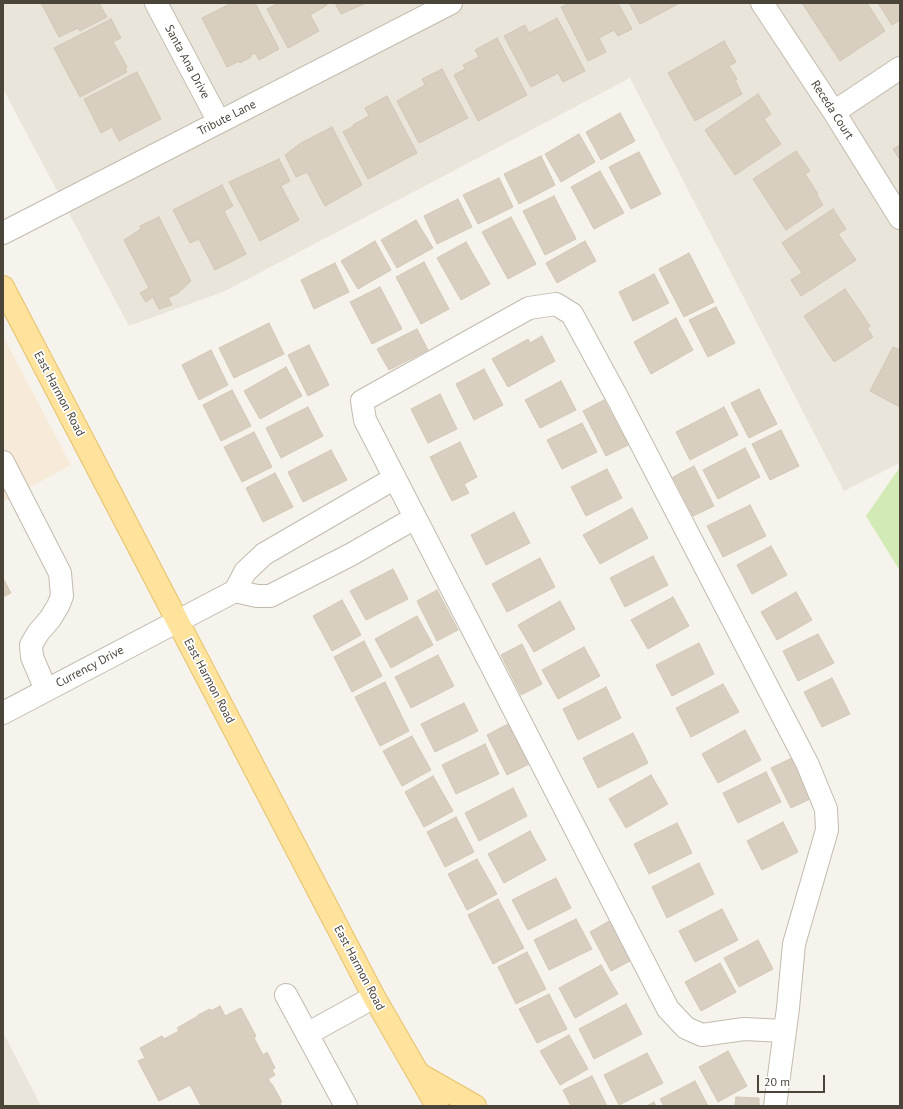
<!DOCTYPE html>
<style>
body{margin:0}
#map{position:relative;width:903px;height:1109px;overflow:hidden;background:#f6f3ec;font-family:"PT Sans",sans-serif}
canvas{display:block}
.frame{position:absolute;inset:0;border:4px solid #4b4439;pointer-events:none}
.scale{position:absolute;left:757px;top:1075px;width:68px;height:18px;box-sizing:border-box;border:2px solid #4b4439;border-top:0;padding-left:5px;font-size:12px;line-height:14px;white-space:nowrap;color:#4b4439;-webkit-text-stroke:3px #fff;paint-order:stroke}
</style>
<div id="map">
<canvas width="903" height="1109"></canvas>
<div class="frame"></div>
<div class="scale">20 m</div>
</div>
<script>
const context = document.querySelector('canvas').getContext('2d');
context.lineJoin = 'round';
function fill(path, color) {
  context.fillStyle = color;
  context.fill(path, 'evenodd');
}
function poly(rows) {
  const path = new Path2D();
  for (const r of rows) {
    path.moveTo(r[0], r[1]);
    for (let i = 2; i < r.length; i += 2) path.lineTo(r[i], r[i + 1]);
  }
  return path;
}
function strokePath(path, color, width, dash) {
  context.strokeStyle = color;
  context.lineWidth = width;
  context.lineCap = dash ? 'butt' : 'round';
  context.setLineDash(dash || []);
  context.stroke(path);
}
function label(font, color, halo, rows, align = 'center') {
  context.font = font + ' "PT Sans",sans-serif';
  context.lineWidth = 3.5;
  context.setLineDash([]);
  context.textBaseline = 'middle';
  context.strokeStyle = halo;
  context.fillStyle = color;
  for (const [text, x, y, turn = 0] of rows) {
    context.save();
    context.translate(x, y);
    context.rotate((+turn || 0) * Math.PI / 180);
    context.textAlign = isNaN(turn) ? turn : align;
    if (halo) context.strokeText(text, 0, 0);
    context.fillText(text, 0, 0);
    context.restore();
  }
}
const residential = poly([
 [3,3,900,3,900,463,844,491,630,78,225,291,129,326,3,89],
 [3,1032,41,1106,3,1106]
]);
const commercial = poly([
 [3,336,71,465,3,502]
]);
const green = poly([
 [900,467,900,571,866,516]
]);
const building = poly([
 [41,3,99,3,107,17,80,31,78,28,59,37,41,3],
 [232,3,255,3,279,49,259,60,255,53,250,55,251,57,240,63,239,61,227,67,202,18,232,3],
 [279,3,326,3,327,5,310,15,319,31,288,48,267,9,279,3],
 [335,3,366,3,341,14,335,3],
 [570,3,618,3,632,29,618,36,614,30,599,38,606,52,588,61,561,7,570,3],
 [629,3,680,3,640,24,629,3],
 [802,3,867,3,885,31,840,61,802,3],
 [878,3,900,3,900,20,892,25,878,3],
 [557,18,585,71,563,82,558,73,531,87,504,36,525,25,529,33,557,18],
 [111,19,121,38,113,42,127,67,125,68,127,72,80,97,54,48,111,19],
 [497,38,527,95,478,121,454,75,465,69,463,65,479,57,475,50,497,38],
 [724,41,736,62,729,66,737,79,735,80,742,94,695,121,668,73,724,41],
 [442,69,468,118,419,143,397,101,425,85,422,79,442,69],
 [137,72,161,119,119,141,112,127,101,133,84,99,137,72],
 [758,94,771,114,764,119,781,144,735,175,705,130,758,94],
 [387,96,417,153,368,179,343,132,354,126,353,125,369,116,365,108,387,96],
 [620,113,635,141,601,160,586,132,620,113],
 [332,127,362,185,325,206,307,172,296,177,285,155,301,143,332,127],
 [579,134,595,162,561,182,545,154,579,134],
 [900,145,900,160,893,149,900,145],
 [796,151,810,171,805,174,818,194,817,195,823,205,786,230,753,179,796,151],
 [639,152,661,194,631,209,609,167,639,152],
 [541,156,555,185,519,204,504,174,541,156],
 [279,159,290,181,281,186,299,220,260,241,229,182,279,159],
 [600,171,624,213,594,229,571,187,600,171],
 [499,178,513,207,478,224,463,195,499,178],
 [222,185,233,206,224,211,246,254,215,270,199,239,190,243,173,210,222,185],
 [554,196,576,239,545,255,523,211,554,196],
 [458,199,472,227,437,244,424,216,458,199],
 [833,209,846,229,838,234,856,260,801,296,791,280,802,273,782,243,833,209],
 [159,217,191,281,178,293,168,298,172,305,159,309,153,297,146,302,140,293,149,288,124,240,141,229,140,226,159,217],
 [511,217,536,264,508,279,482,232,511,217],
 [416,220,433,248,397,268,381,240,416,220],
 [375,241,391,270,358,289,341,261,375,241],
 [585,241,596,261,557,283,546,263,585,241],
 [466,242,490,284,461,300,437,258,466,242],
 [689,253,714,302,684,317,659,269,689,253],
 [424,262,449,309,421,324,396,277,424,262],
 [335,263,349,292,314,309,301,280,335,263],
 [654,274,669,303,633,321,619,292,654,274],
 [380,287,402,329,372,344,350,302,380,287],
 [845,289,870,326,867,328,873,337,834,362,804,316,845,289],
 [716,307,735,343,708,357,689,320,716,307],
 [676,318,693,350,651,374,634,342,676,318],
 [269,323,284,354,234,378,219,348,269,323],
 [417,329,428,350,389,370,377,349,417,329],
 [542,336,555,361,508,387,492,359,528,339,530,343,542,336],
 [309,345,329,385,308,396,288,355,309,345],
 [893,347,900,350,900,407,870,391,893,347],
 [211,350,228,385,199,400,182,365,211,350],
 [286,367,302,396,260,419,244,391,286,367],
 [484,369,503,405,474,420,456,384,484,369],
 [561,381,576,410,540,428,525,400,561,381],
 [759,389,777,424,749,438,731,403,759,389],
 [232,390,251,426,221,441,203,405,232,390],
 [440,394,457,429,428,443,411,409,440,394],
 [604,400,628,445,606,456,583,411,604,400],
 [308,407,323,436,281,458,266,428,308,407],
 [724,407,738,435,690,460,676,432,724,407],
 [582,423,597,452,562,469,547,440,582,423],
 [781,430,799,466,770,480,752,444,781,430],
 [254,432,272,467,242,482,224,447,254,432],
 [460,442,477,477,464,484,469,493,452,501,430,457,460,442],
 [745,448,760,477,718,499,703,470,745,448],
 [331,450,347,480,303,502,288,472,331,450],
 [694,466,714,506,693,516,673,477,694,466],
 [607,469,622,498,586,516,571,487,607,469],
 [275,473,293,507,263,522,246,488,275,473],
 [750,505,766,536,723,557,707,526,750,505],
 [632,508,648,538,600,564,583,535,632,508],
 [514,512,530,543,486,565,471,535,514,512],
 [771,546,787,575,752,594,737,565,771,546],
 [653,556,668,585,625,607,610,578,653,556],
 [540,558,555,587,507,612,492,584,540,558],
 [393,569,408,599,366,620,350,591,393,569],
 [3,578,11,593,3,597,3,578],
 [437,590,458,630,437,641,417,601,437,590],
 [796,592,812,620,777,640,761,612,796,592],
 [673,597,689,626,648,649,631,620,673,597],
 [342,600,361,635,332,651,313,616,342,600],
 [560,601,575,629,534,652,518,625,560,601],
 [417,616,433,645,391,668,375,639,417,616],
 [818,634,834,663,798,681,783,651,818,634],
 [364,641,382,676,352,692,334,657,364,641],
 [699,643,714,674,672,696,656,665,699,643],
 [522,644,542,684,521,695,501,655,522,644],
 [584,647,600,676,558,699,542,670,584,647],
 [438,655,454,686,411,708,395,677,438,655],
 [832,678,850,714,822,727,804,692,832,678],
 [385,682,409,731,380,746,355,697,385,682],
 [723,684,739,712,691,737,676,708,723,684],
 [606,687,621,718,578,740,563,709,606,687],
 [464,703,478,731,435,752,421,724,464,703],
 [508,724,529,764,507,775,487,735,508,724],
 [745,730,761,760,718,783,702,754,745,730],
 [633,733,648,763,598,788,583,758,633,733],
 [412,736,431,770,402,786,383,751,412,736],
 [485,744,499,774,456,794,442,765,485,744],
 [792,758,812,798,791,808,771,768,792,758],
 [766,772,781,802,738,823,723,793,766,772],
 [651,775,668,804,626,828,609,799,651,775],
 [433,776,453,811,424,827,405,792,433,776],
 [513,788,527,816,479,841,465,813,513,788],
 [456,817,474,852,445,867,427,832,456,817],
 [783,822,798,852,762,870,747,841,783,822],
 [677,823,692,853,649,874,634,844,677,823],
 [530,831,546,860,504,883,488,854,530,831],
 [477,859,497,894,467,910,448,874,477,859],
 [699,863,714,894,667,918,652,887,699,863],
 [556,878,571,908,528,930,512,900,556,878],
 [498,899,524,948,493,964,468,915,498,899],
 [722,909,738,940,695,962,679,931,722,909],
 [576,919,592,949,549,970,534,940,576,919],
 [611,920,632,960,611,971,590,932,611,920],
 [758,940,773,969,739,987,724,958,758,940],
 [527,952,546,989,516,1004,498,967,527,952],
 [720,963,736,992,701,1011,685,982,720,963],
 [601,965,618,994,575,1018,559,988,601,965],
 [549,994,567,1029,537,1043,519,1009,549,994],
 [626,1004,642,1034,594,1059,579,1029,626,1004],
 [220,1006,225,1016,241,1008,256,1036,254,1038,263,1055,267,1052,275,1068,272,1070,275,1075,268,1079,271,1084,272,1084,282,1102,280,1103,281,1106,201,1106,190,1085,159,1101,138,1061,145,1058,140,1048,162,1036,164,1039,179,1031,177,1028,198,1016,198,1015,210,1009,211,1011,220,1006],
 [569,1035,588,1069,560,1085,540,1051,569,1035],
 [728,1051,747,1086,718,1102,699,1067,728,1051],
 [647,1053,663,1083,619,1105,604,1075,647,1053],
 [592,1076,607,1106,571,1106,563,1090,592,1076],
 [695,1081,708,1106,664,1106,660,1099,695,1081],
 [736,1097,759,1098,759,1106,735,1106,736,1097],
 [654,1102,656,1106,647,1106,654,1102]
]);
const minor = poly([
 [156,3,219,122],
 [762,3,834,112,900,218],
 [834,112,900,68],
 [3,233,451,3],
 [3,462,60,573,62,596,58,606,50,619,38,633,31,645,32,657,46,690],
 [235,591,257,596,270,596,350,555,415,518],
 [3,713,235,591,245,572,264,554,395,478],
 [286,995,346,1106],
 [307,1034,374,997],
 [775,1106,788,1008,794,944,827,830,826,809,807,763,617,397,572,314,556,304,529,308,362,401,365,420,668,1009,686,1028,702,1035,744,1029,784,1031]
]);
const major = poly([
 [3,287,374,997,437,1106],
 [419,1074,475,1106]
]);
const streetNames = [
 ["Santa Ana Drive",187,62,62],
 ["Receda Court",832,110,57],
 ["Tribute Lane",227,118,-27],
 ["East Harmon Road",59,394,62],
 ["Currency Drive",90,667,-28],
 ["East Harmon Road",209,681,62],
 ["East Harmon Road",359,968,62]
];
fill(residential, '#eae5da');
fill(commercial, '#f7ead8');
fill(green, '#d2eab5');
fill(building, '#d8cfc1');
strokePath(building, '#d3c7b4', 1);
strokePath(minor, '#c2bbae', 24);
strokePath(major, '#e6c16a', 24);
strokePath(minor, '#fff', 22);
strokePath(major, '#ffe39c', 22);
label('12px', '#4b4439', '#fff', streetNames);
</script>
